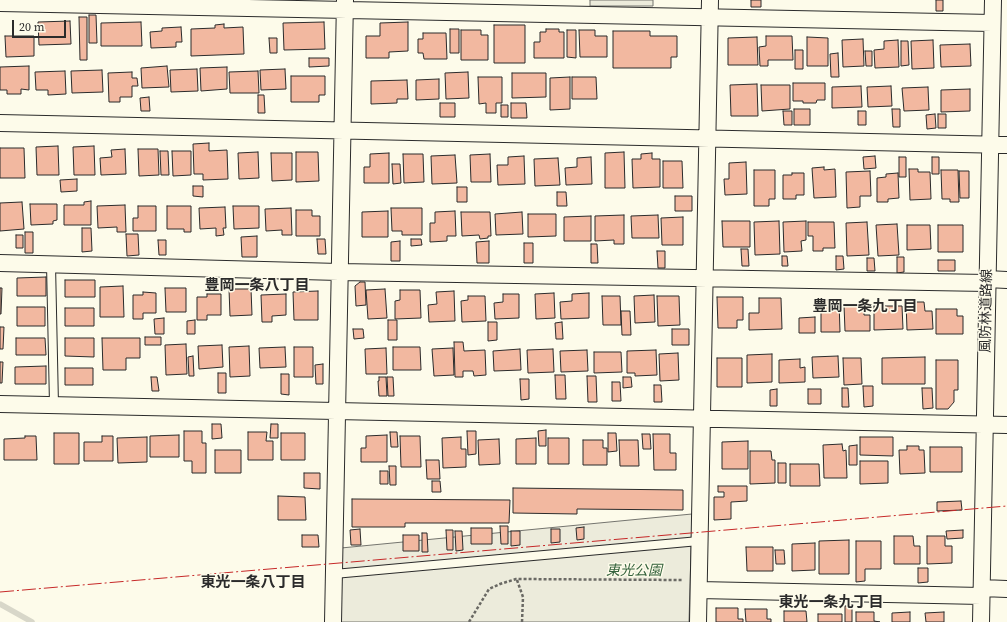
<!DOCTYPE html>
<meta charset="utf-8">
<style>
body{margin:0}
#map{position:relative;width:1007px;height:622px;overflow:hidden;background:#fdfbea;font-family:"Source Serif 4",serif}
canvas{display:block}
.scale{position:absolute;left:12px;top:20px;width:54px;height:18px;box-sizing:border-box;border:2px solid #2b2b2b;border-top:0;padding-left:5px;font-size:12px;line-height:14px;white-space:nowrap;color:#2b2b2b;-webkit-text-stroke:3px #fdfbea;paint-order:stroke}
</style>
<div id="map">
<canvas width="1007" height="622"></canvas>
<div class="scale">20 m</div>
</div>
<script>
const context = document.querySelector('canvas').getContext('2d');
context.lineJoin = 'round';
function fill(path, color) {
  context.fillStyle = color;
  context.fill(path, 'evenodd');
}
function poly(rows) {
  const path = new Path2D();
  for (const r of rows) {
    path.moveTo(r[0], r[1]);
    for (let i = 2; i < r.length; i += 2) path.lineTo(r[i], r[i + 1]);
  }
  return path;
}
function strokePath(path, color, width, dash) {
  context.strokeStyle = color;
  context.lineWidth = width;
  context.lineCap = dash ? 'butt' : 'round';
  context.setLineDash(dash || []);
  context.stroke(path);
}
function label(font, color, halo, rows, align = 'center') {
  context.font = font + ' "Source Serif 4","Noto Sans JP",serif';
  context.lineWidth = 3;
  context.setLineDash([]);
  context.textBaseline = 'middle';
  context.strokeStyle = halo;
  context.fillStyle = color;
  for (const [text, x, y, turn = 0] of rows) {
    context.save();
    context.translate(x, y);
    context.rotate((+turn || 0) * Math.PI / 180);
    context.textAlign = isNaN(turn) ? turn : align;
    if (halo) context.strokeText(text, 0, 0);
    context.fillText(text, 0, 0);
    context.restore();
  }
}
const green = poly([
 [590,0,653,0,653,6,590,6,590,0],
 [692,514,689,622,340,622,341,548,692,514]
]);
const stream = poly([
 [0,604,32,622]
]);
const building = poly([
 [751,0,761,0,761,7,751,7,751,0],
 [936,0,943,0,943,11,936,11,936,0],
 [89,15,96,15,97,43,89,43,89,15],
 [79,17,87,17,87,60,80,60,79,17],
 [70,21,71,44,39,45,38,22,70,21],
 [141,22,142,46,101,46,101,23,141,22],
 [324,22,325,49,284,50,283,23,324,22],
 [408,22,408,51,389,52,389,58,366,58,366,36,380,36,380,23,408,22],
 [224,24,224,28,243,27,244,54,191,56,191,29,215,28,215,25,224,24],
 [494,25,525,25,525,63,494,63,494,25],
 [181,27,182,42,176,42,176,47,151,48,150,32,162,31,162,28,181,27],
 [450,29,459,29,459,53,450,53,450,29],
 [546,29,559,29,559,32,564,32,564,58,534,58,534,42,540,42,540,32,546,32,546,29],
 [461,30,481,30,481,35,488,35,488,60,461,60,461,30],
 [567,30,576,30,576,58,567,57,567,30],
 [579,30,595,30,595,36,607,36,607,57,580,57,579,30],
 [613,31,650,31,650,36,677,36,677,57,671,57,671,68,613,68,613,31],
 [423,33,446,33,447,59,424,59,423,53,418,53,418,39,423,39,423,33],
 [5,36,34,36,34,56,6,57,5,36],
 [766,36,792,36,793,60,768,60,768,66,760,66,759,47,766,46,766,36],
 [757,37,758,65,728,65,728,38,757,37],
 [807,37,828,38,828,66,807,66,807,37],
 [269,38,277,38,277,53,270,53,269,38],
 [863,39,864,66,843,67,842,40,863,39],
 [898,40,899,67,875,68,874,50,884,49,884,41,898,40],
 [933,40,934,68,912,69,911,41,933,40],
 [901,41,908,41,909,65,901,66,901,41],
 [970,44,971,66,941,67,940,45,970,44],
 [795,50,803,50,803,69,795,69,795,50],
 [865,51,872,51,872,66,866,66,865,51],
 [838,53,839,77,831,77,830,54,838,53],
 [309,58,329,58,329,66,309,67,309,58],
 [29,66,29,90,21,89,21,94,7,94,7,90,0,90,0,67,29,66],
 [167,66,169,87,142,88,141,68,167,66],
 [227,67,227,89,201,91,200,68,227,67],
 [197,69,198,91,171,92,170,70,197,69],
 [285,69,286,89,261,90,260,70,285,69],
 [102,70,103,92,72,93,71,71,102,70],
 [65,71,66,94,48,95,48,90,36,90,35,72,65,71],
 [258,71,259,93,230,93,229,72,258,71],
 [132,72,132,78,137,78,138,86,132,86,132,97,120,97,120,102,109,102,108,73,132,72],
 [468,72,469,98,446,99,445,73,468,72],
 [512,73,546,73,546,97,512,98,512,73],
 [291,76,325,76,325,95,319,95,319,102,291,102,291,76],
 [478,77,502,77,502,103,496,103,496,113,486,113,486,103,479,104,478,77],
 [570,77,570,109,550,110,550,78,570,77],
 [572,77,596,77,597,99,572,99,572,77],
 [439,79,439,99,416,100,416,80,439,79],
 [407,80,408,99,397,99,397,103,371,104,371,81,407,80],
 [793,83,825,83,825,100,817,100,816,103,803,103,803,101,793,101,793,83],
 [757,84,758,116,731,116,730,85,757,84],
 [761,85,790,85,790,109,762,111,761,85],
 [861,86,862,107,832,108,832,87,861,86],
 [891,86,892,106,868,107,867,87,891,86],
 [928,87,929,110,904,111,902,88,928,87],
 [970,89,970,111,941,112,941,90,970,89],
 [258,95,264,95,265,113,258,113,258,95],
 [149,97,150,111,141,111,140,98,149,97],
 [440,103,455,103,455,117,440,117,440,103],
 [511,103,526,103,527,118,511,118,511,103],
 [501,105,508,105,508,117,501,117,501,105],
 [794,109,810,109,810,125,794,125,794,109],
 [892,109,900,109,900,127,893,127,892,109],
 [783,111,792,111,792,125,784,125,783,111],
 [858,111,866,111,866,125,858,125,858,111],
 [935,114,936,128,927,129,926,115,935,114],
 [938,114,946,114,946,128,938,128,938,114],
 [209,143,209,151,227,150,228,179,203,180,203,174,194,174,193,144,209,143],
 [58,146,59,175,37,175,36,147,58,146],
 [94,146,95,175,74,175,73,147,94,146],
 [0,148,24,148,25,178,0,178,0,148],
 [125,149,126,174,101,175,100,158,112,157,111,150,125,149],
 [138,149,158,149,159,175,139,176,138,149],
 [160,151,168,151,169,175,161,175,160,151],
 [172,151,191,151,191,175,173,176,172,151],
 [258,152,259,178,239,179,238,153,258,152],
 [296,152,318,152,319,181,296,182,296,152],
 [624,152,625,188,605,188,605,153,624,152],
 [271,153,292,153,292,180,272,181,271,153],
 [389,153,389,183,364,183,364,167,370,167,370,154,389,153],
 [652,153,652,159,660,159,660,187,633,188,632,159,641,159,641,154,652,153],
 [403,154,423,154,424,182,404,183,403,154],
 [490,154,491,182,471,182,470,155,490,154],
 [455,155,457,183,432,184,431,156,455,155],
 [524,156,525,184,498,185,497,165,508,165,508,157,524,156],
 [875,156,876,168,864,169,863,157,875,156],
 [591,157,592,184,566,185,565,168,577,167,577,158,591,157],
 [899,157,906,157,906,177,899,177,899,157],
 [932,157,939,157,939,174,932,174,932,157],
 [558,158,560,185,535,186,534,159,558,158],
 [663,161,682,161,683,188,663,188,663,161],
 [746,162,747,194,725,195,724,179,729,179,729,163,746,162],
 [392,164,400,164,401,183,393,184,392,164],
 [824,167,824,170,835,169,836,197,814,198,812,168,824,167],
 [909,169,918,169,918,172,930,172,931,199,910,200,909,169],
 [754,170,775,170,775,199,769,199,769,206,754,206,754,170],
 [941,170,958,170,959,202,950,202,950,199,942,199,941,170],
 [870,171,871,196,860,196,860,207,847,208,846,172,870,171],
 [959,171,969,171,969,198,960,198,959,171],
 [792,173,804,173,804,195,796,195,796,199,783,199,783,175,792,175,792,173],
 [898,173,899,198,888,199,888,202,877,202,877,178,886,177,886,174,898,173],
 [77,179,77,191,61,192,60,180,77,179],
 [193,186,203,186,203,197,193,196,193,186],
 [457,187,467,187,467,202,457,202,457,187],
 [557,192,566,192,567,206,557,206,557,192],
 [675,196,692,196,692,211,675,211,675,196],
 [91,201,91,225,64,225,64,205,84,205,84,202,91,201],
 [22,202,24,229,0,231,0,203,22,202],
 [30,204,57,204,57,220,53,221,53,224,31,225,30,204],
 [125,205,126,232,117,232,117,227,98,228,97,206,125,205],
 [138,206,156,206,156,231,133,231,133,218,138,218,138,206],
 [167,206,191,206,191,232,184,232,184,229,167,229,167,206],
 [233,206,259,206,259,228,234,229,233,206],
 [225,207,226,228,223,228,224,235,216,236,216,228,200,229,199,208,225,207],
 [291,208,292,235,282,235,282,230,266,231,265,209,291,208],
 [391,208,422,208,422,235,402,235,402,231,392,231,391,208],
 [296,210,312,210,312,216,320,216,320,236,296,236,296,210],
 [388,211,388,237,362,237,362,212,388,211],
 [455,211,456,236,447,236,447,241,430,242,430,223,435,223,435,212,455,211],
 [461,212,490,212,491,236,488,236,488,238,480,239,479,235,462,236,461,212],
 [522,212,523,234,496,235,495,214,522,212],
 [528,214,556,214,556,236,528,237,528,214],
 [624,215,624,244,614,244,614,240,595,241,595,216,624,215],
 [658,215,659,238,632,238,631,216,658,215],
 [591,216,591,241,564,241,564,217,591,216],
 [683,217,683,245,662,245,661,218,683,217],
 [722,221,750,221,750,247,723,247,722,221],
 [779,221,780,254,755,255,754,222,779,221],
 [806,221,806,240,801,241,802,251,784,252,783,222,806,221],
 [808,222,834,222,835,248,823,248,823,251,813,251,813,236,808,236,808,222],
 [867,222,869,255,847,256,846,223,867,222],
 [897,224,899,255,878,256,876,225,897,224],
 [907,225,930,225,931,249,907,250,907,225],
 [938,225,963,225,963,252,938,252,938,225],
 [82,228,91,228,92,251,82,252,82,228],
 [25,232,33,232,33,253,25,253,25,232],
 [126,234,138,234,139,255,127,256,126,234],
 [16,235,23,235,23,248,16,248,16,235],
 [257,236,257,257,242,257,241,237,257,236],
 [317,239,325,239,326,254,318,254,317,239],
 [411,239,421,239,422,245,411,246,411,239],
 [158,240,166,240,166,255,159,255,158,240],
 [400,241,400,261,391,261,391,242,400,241],
 [489,241,489,263,477,263,476,242,489,241],
 [524,243,533,243,533,263,524,263,524,243],
 [591,244,597,244,598,263,591,263,591,244],
 [741,249,748,249,749,266,742,266,741,249],
 [657,251,665,251,665,268,658,268,657,251],
 [782,256,787,256,788,266,782,266,782,256],
 [836,256,843,256,844,269,836,270,836,256],
 [897,257,904,257,904,272,897,273,897,257],
 [867,258,874,258,875,271,867,271,867,258],
 [938,260,955,260,955,271,938,271,938,260],
 [46,277,46,296,17,296,17,278,46,277],
 [65,280,95,280,95,297,65,297,65,280],
 [360,282,365,282,366,305,356,306,355,286,360,282],
 [123,286,124,317,100,317,100,287,123,286],
 [0,288,2,288,1,314,0,314,0,288],
 [165,288,186,288,186,312,166,312,165,288],
 [229,289,251,289,252,315,230,316,229,289],
 [385,289,387,318,368,319,366,290,385,289],
 [400,290,420,290,421,318,395,319,395,301,400,300,400,290],
 [318,291,318,320,294,320,293,292,318,291],
 [454,291,455,321,429,322,428,305,437,304,436,292,454,291],
 [143,292,156,293,156,313,143,313,143,319,133,319,133,295,143,295,143,292],
 [554,293,555,318,536,319,535,294,554,293],
 [589,293,589,318,561,319,560,302,572,301,572,294,589,293],
 [207,294,221,294,221,315,207,315,207,320,197,320,197,297,207,297,207,294],
 [286,294,286,315,272,316,272,322,262,322,261,295,286,294],
 [503,294,519,294,519,318,495,319,494,303,503,302,503,294],
 [654,295,655,322,635,323,634,296,654,295],
 [468,296,485,296,486,321,462,322,461,301,468,300,468,296],
 [602,296,620,296,621,325,603,325,602,296],
 [657,296,679,296,680,325,658,326,657,296],
 [717,297,743,297,743,320,737,320,737,328,718,328,717,297],
 [759,298,781,298,782,329,749,330,749,313,759,313,759,298],
 [821,300,839,300,840,332,821,332,821,300],
 [906,302,924,302,925,311,932,311,933,329,907,330,906,302],
 [844,305,864,305,864,315,870,315,870,331,845,331,844,305],
 [874,306,902,306,903,329,874,330,874,306],
 [17,307,45,307,45,326,17,326,17,307],
 [65,308,94,308,94,326,65,326,65,308],
 [936,309,957,309,957,316,963,316,963,334,936,334,936,309],
 [621,311,630,311,631,335,622,335,621,311],
 [815,317,815,333,799,333,799,318,815,317],
 [164,318,164,334,155,334,154,319,164,318],
 [195,320,195,334,187,334,187,321,195,320],
 [388,320,397,320,397,340,388,340,388,320],
 [488,322,497,322,497,340,488,341,488,322],
 [562,322,563,339,556,339,555,323,562,322],
 [0,327,4,327,3,349,0,349,0,327],
 [353,329,363,329,364,338,354,339,353,329],
 [672,329,689,329,689,345,672,345,672,329],
 [145,337,161,337,161,345,145,345,145,337],
 [16,338,45,338,46,355,16,355,16,338],
 [65,338,94,338,94,357,65,356,65,338],
 [102,338,140,338,140,358,126,358,126,370,103,370,102,338],
 [454,342,463,342,464,351,485,350,486,375,474,376,473,371,463,371,463,377,455,377,454,342],
 [186,344,187,374,166,375,165,345,186,344],
 [222,345,223,367,199,369,198,346,222,345],
 [249,346,250,376,230,377,229,347,249,346],
 [285,347,286,367,260,368,259,348,285,347],
 [294,347,313,347,313,377,294,377,294,347],
 [393,347,420,347,421,370,393,370,393,347],
 [386,348,387,374,366,374,365,349,386,348],
 [453,348,454,375,434,376,432,349,453,348],
 [520,349,521,370,494,371,493,351,520,349],
 [553,349,554,372,528,373,527,350,553,349],
 [587,350,588,371,561,372,560,351,587,350],
 [656,350,657,375,635,376,635,373,627,373,627,351,656,350],
 [594,352,621,352,622,372,594,373,594,352],
 [678,353,679,380,660,381,659,354,678,353],
 [772,354,772,382,747,383,747,355,772,354],
 [193,356,194,376,189,376,188,357,193,356],
 [838,356,839,377,813,378,812,357,838,356],
 [925,357,925,384,882,384,882,358,925,357],
 [717,358,742,358,742,387,717,387,717,358],
 [843,358,861,358,862,384,844,385,843,358],
 [800,359,800,368,805,367,805,382,779,383,779,360,800,359],
 [936,360,958,360,958,390,954,390,954,402,948,409,936,409,936,360],
 [0,362,3,362,2,383,0,383,0,362],
 [323,364,323,384,316,384,315,365,323,364],
 [46,366,46,384,15,384,15,367,46,366],
 [65,368,93,368,93,385,65,385,65,368],
 [218,373,226,373,226,393,218,393,218,373],
 [281,374,289,374,289,395,281,394,281,374],
 [555,375,565,375,566,399,556,399,555,375],
 [587,376,596,376,597,402,588,402,587,376],
 [151,377,157,377,159,391,152,391,151,377],
 [379,377,386,377,387,396,379,396,378,381,379,381,379,377],
 [387,377,393,377,394,396,388,396,387,377],
 [623,377,631,377,632,387,623,388,623,377],
 [520,379,529,379,529,399,521,400,520,379],
 [612,382,620,382,621,401,612,401,612,382],
 [654,385,661,385,662,402,654,402,654,385],
 [863,386,873,386,873,406,864,407,863,386],
 [842,388,848,388,849,407,842,407,842,388],
 [922,388,932,388,933,408,923,409,922,388],
 [777,389,777,406,770,406,770,390,777,389],
 [808,389,821,389,821,404,808,404,808,389],
 [212,424,221,424,222,438,212,439,212,424],
 [271,424,278,424,278,438,270,438,271,424],
 [546,430,546,446,539,446,538,431,546,430],
 [184,431,202,431,202,443,206,443,206,473,192,473,192,461,184,461,184,431],
 [467,431,476,431,476,454,468,455,467,431],
 [248,432,267,432,266,441,273,441,273,460,248,460,248,432],
 [390,432,397,432,398,447,391,447,390,432],
 [54,433,79,433,79,464,54,464,54,433],
 [281,433,305,433,305,460,281,460,281,433],
 [608,433,616,433,617,451,608,452,608,433],
 [642,434,650,434,651,449,643,449,642,434],
 [653,434,670,434,670,453,676,453,676,470,654,470,653,434],
 [179,435,179,457,150,457,150,436,179,435],
 [387,435,387,462,361,462,361,448,366,448,366,436,387,435],
 [25,436,36,436,37,460,4,460,4,439,25,438,25,436],
 [102,436,113,436,113,461,84,461,84,442,102,442,102,436],
 [400,436,420,436,421,467,401,467,400,436],
 [147,437,147,462,118,463,117,438,147,437],
 [461,437,461,449,466,449,466,467,443,468,442,438,461,437],
 [860,437,893,437,893,456,860,455,860,437],
 [536,438,536,464,516,464,516,439,536,438],
 [548,438,569,438,569,464,548,464,548,438],
 [499,439,500,464,479,465,478,440,499,439],
 [583,440,603,440,603,448,607,448,607,465,583,465,583,440],
 [619,440,638,440,639,466,620,466,619,440],
 [748,441,748,469,722,469,722,442,748,441],
 [842,444,843,451,846,450,847,478,824,478,823,445,842,444],
 [857,445,857,465,849,465,849,446,857,445],
 [907,446,919,446,919,450,924,450,925,473,900,474,899,450,907,450,907,446],
 [930,447,962,447,962,472,930,472,930,447],
 [215,450,241,450,241,473,215,473,215,450],
 [750,451,771,451,772,460,775,460,775,483,750,484,750,451],
 [426,460,439,460,440,479,427,479,426,460],
 [860,461,888,461,888,483,860,484,860,461],
 [778,463,786,463,786,483,778,483,778,463],
 [790,464,819,464,820,486,790,486,790,464],
 [389,466,396,466,396,485,390,485,389,466],
 [380,471,388,471,388,484,380,484,380,471],
 [304,473,320,473,320,489,304,488,304,473],
 [432,481,440,481,441,492,432,492,432,481],
 [718,486,747,486,747,501,731,502,731,519,714,520,714,497,724,497,724,492,718,492,718,486],
 [513,488,683,490,683,510,577,509,577,514,513,513,513,488],
 [278,496,305,497,306,520,278,520,278,496],
 [352,499,510,500,509,523,405,523,405,527,352,527,352,499],
 [961,501,962,510,937,511,937,502,961,501],
 [500,526,508,526,508,544,501,544,500,526],
 [584,527,584,539,577,540,576,528,584,527],
 [471,528,492,528,492,544,471,544,471,528],
 [360,529,361,545,351,545,350,530,360,529],
 [551,529,560,529,560,542,551,543,551,529],
 [446,530,453,530,453,550,447,550,446,530],
 [963,530,963,538,947,539,946,531,963,530],
 [455,531,462,531,463,550,456,551,455,531],
 [511,531,520,531,520,545,511,546,511,531],
 [422,533,427,533,428,552,422,552,422,533],
 [302,535,318,535,319,547,302,547,302,535],
 [403,535,419,535,419,551,403,551,403,535],
 [894,536,913,536,914,546,920,546,920,564,894,564,894,536],
 [927,536,945,536,945,546,952,546,952,563,927,564,927,536],
 [849,540,849,574,819,574,819,541,849,540],
 [856,541,881,541,881,569,865,569,865,581,856,582,856,541],
 [815,543,815,570,792,571,792,544,815,543],
 [746,547,773,547,773,571,747,571,746,547],
 [775,550,784,550,785,564,776,564,775,550],
 [918,568,928,568,928,582,918,583,918,568],
 [845,606,852,606,852,622,845,622,845,606],
 [716,608,738,608,738,619,743,619,743,622,716,622,716,608],
 [745,609,767,609,767,619,771,619,771,622,746,622,745,609],
 [784,611,806,611,807,622,784,622,784,611],
 [856,612,874,612,874,621,880,622,856,622,856,612],
 [910,612,910,622,892,622,892,613,910,612],
 [944,612,944,622,926,622,925,613,944,612],
 [818,614,842,614,842,622,818,622,818,614]
]);
const path = poly([
 [517,580,523,597,522,622],
 [469,622,489,589,500,584,516,579,682,580]
]);
const service = poly([
 [51,264,54,405],
 [334,574,699,541]
]);
const minor = poly([
 [0,3,992,23],
 [0,123,1007,145],
 [0,263,339,272,987,283],
 [987,279,1007,280],
 [0,404,1007,425],
 [982,588,1007,589],
 [699,590,981,596],
 [333,622,345,0],
 [698,622,710,0],
 [981,622,993,0]
]);
const power = poly([
 [0,592,1007,506]
]);
const streetNames = [
 ["風防林道路線",987,311,-89]
];
const parkNames = [
 ["東光公園",634,571]
];
const neighbourhoodNames = [
 ["豊岡一条八丁目",257,286],
 ["豊岡一条九丁目",865,307],
 ["東光一条八丁目",253,583],
 ["東光一条九丁目",831,603]
];
fill(green, '#ecebdb');
strokePath(green, '#74746e', 1);
strokePath(stream, '#d8d7c9', 5.5);
fill(building, '#f2b8a0');
strokePath(building, '#2b2b2b', 1);
strokePath(service, '#2b2b2b', 10);
strokePath(minor, '#2b2b2b', 18);
strokePath(path, '#6a6964', 2.5, [3, 2]);
strokePath(service, '#fdfbea', 8);
strokePath(minor, '#fdfbea', 16);
strokePath(power, '#c62828', 1, [14, 3, 2, 3]);
label('14px', '#2b2b2b', '#fdfbea', streetNames);
label('italic 14px', '#34623c', '#fdfbea', parkNames);
label('bold 15px', '#2b2b2b', '#fdfbea', neighbourhoodNames);
</script>
